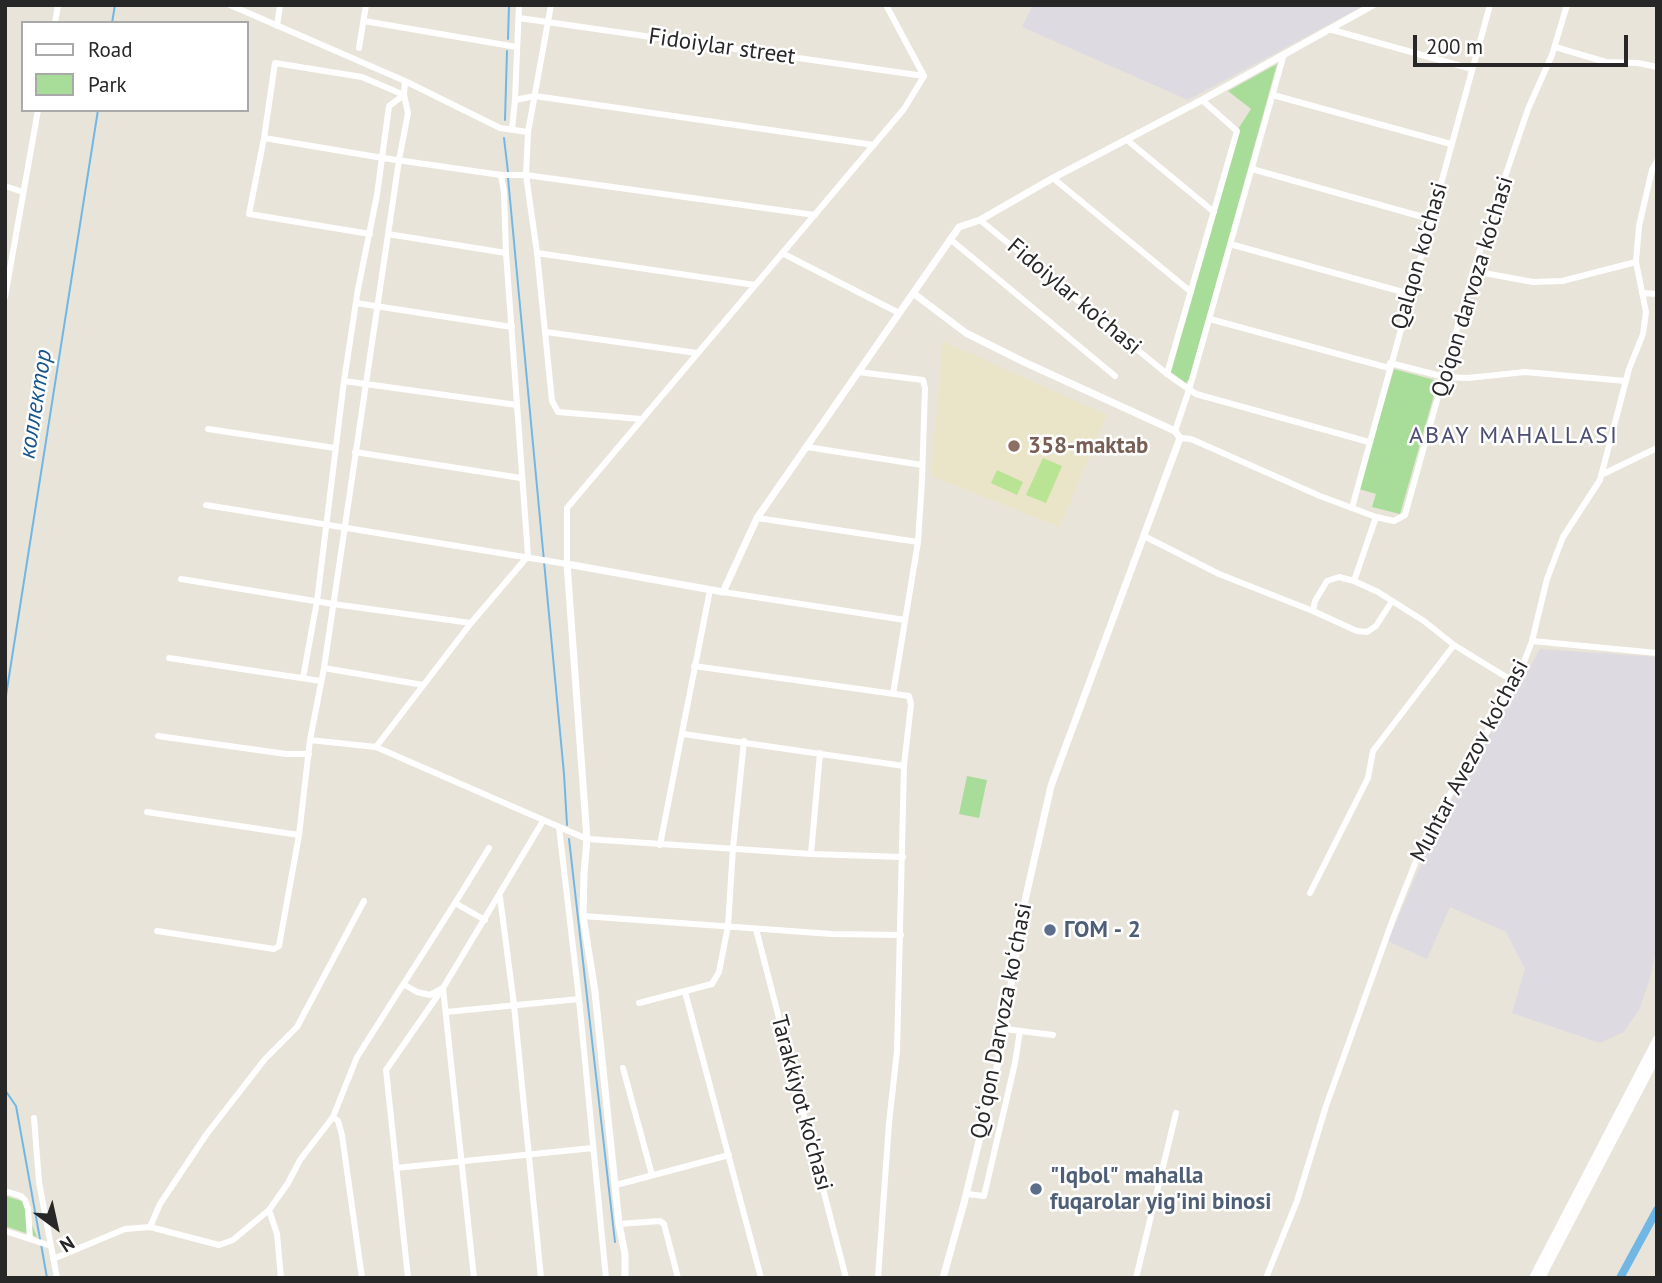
<!DOCTYPE html>
<meta charset="utf-8">
<style>
body{margin:0}
#map{position:relative;width:1662px;height:1283px;overflow:hidden;background:#e9e4d9;font-family:"PT Sans",sans-serif}
canvas{display:block}
.frame{position:absolute;inset:0;border:7px solid #272727;pointer-events:none}
.legend{position:absolute;left:21px;top:21px;width:228px;height:91px;box-sizing:border-box;background:#fff;border:2px solid #a9a9a9;margin:0;padding:9px 12px;list-style:none;font-size:21px;color:#272727}
.legend li{display:flex;align-items:center;gap:14px;height:35px}
.legend b{width:35px;border:2px solid #a9a9a9}
.north{position:absolute;left:21px;top:1192px;width:70px;height:70px;-webkit-text-stroke:5px #fff;paint-order:stroke;rotate:147deg;font-size:19px;font-weight:700;line-height:28px;text-align:center;color:#272727}
.north::after{content:'';display:block;margin:auto;width:24px;height:32px;background:#272727;clip-path:polygon(50% 0,100% 100%,50% 72%,0 100%)}
.scale{position:absolute;left:1413px;top:35px;width:215px;height:32px;box-sizing:border-box;border:4px solid #272727;border-top:0;padding-left:9px;font-size:21px;line-height:24px;white-space:nowrap;color:#272727;-webkit-text-stroke:5px #fff;paint-order:stroke}
</style>
<div id="map">
<canvas width="1662" height="1283"></canvas>
<div class="frame"></div>
<ul class="legend">
<li><b style="height:9px;background:#fff"></b>Road</li>
<li><b style="height:19px;background:#a7dd98"></b>Park</li>
</ul>
<div class="north">N</div>
<div class="scale">200 m</div>
</div>
<script>
const context = document.querySelector('canvas').getContext('2d');
context.lineJoin = 'round';
function fill(path, color) {
  context.fillStyle = color;
  context.fill(path, 'evenodd');
}
function poly(rows) {
  const path = new Path2D();
  for (const r of rows) {
    path.moveTo(r[0], r[1]);
    for (let i = 2; i < r.length; i += 2) path.lineTo(r[i], r[i + 1]);
  }
  return path;
}
function strokePath(path, color, width, dash) {
  context.strokeStyle = color;
  context.lineWidth = width;
  context.lineCap = dash ? 'butt' : 'round';
  context.setLineDash(dash || []);
  context.stroke(path);
}
function label(font, color, halo, rows, align = 'center') {
  context.font = font + ' "PT Sans",sans-serif';
  context.lineWidth = 5;
  context.setLineDash([]);
  context.textBaseline = 'middle';
  context.strokeStyle = halo;
  context.fillStyle = color;
  for (const [text, x, y, turn = 0] of rows) {
    context.save();
    context.translate(x, y);
    context.rotate((+turn || 0) * Math.PI / 180);
    context.textAlign = isNaN(turn) ? turn : align;
    if (halo) context.strokeText(text, 0, 0);
    context.fillText(text, 0, 0);
    context.restore();
  }
}
const industrial = poly([
 [1033,5,1363,5,1363,6,1188,100,1022,27],
 [1540,649,1657,657,1657,946,1650,978,1640,1008,1624,1032,1600,1043,1512,1013,1525,969,1506,932,1450,907,1427,959,1388,941,1441,818]
]);
const education = poly([
 [943,341,1107,415,1060,527,931,476]
]);
const green = poly([
 [1277,64,1190,378,1186,383,1171,372,1240,130,1238,129,1251,109,1228,91],
 [1394,369,1438,381,1400,514,1372,507,1376,494,1359,489],
 [967,776,987,780,979,818,959,814],
 [5,1196,22,1201,37,1237,5,1226]
]);
const pitch = poly([
 [1043,458,1062,466,1046,503,1026,495],
 [997,470,1023,482,1017,495,991,483]
]);
const stream = poly([
 [112,23,115,5],
 [508,39,509,5],
 [505,120,507,51],
 [504,138,508,172],
 [508,178,564,774,567,825],
 [5,702,98,110],
 [569,839,615,1242],
 [5,1090,16,1106,40,1239],
 [41,1244,47,1278]
]);
const canal = poly([
 [1620,1278,1657,1210]
]);
const minor = poly([
 [230,5,405,81,500,128,528,132],
 [551,5,528,132,526,175,537,253,552,401,558,412,641,419],
 [886,5,924,76],
 [519,18,924,76],
 [364,21,517,47],
 [55,23,58,5],
 [277,26,280,5],
 [1329,29,1472,69],
 [1555,47,1606,62,1638,63,1657,67],
 [359,48,366,5],
 [1273,95,1451,144],
 [515,100,535,96,874,145],
 [512,130,515,100,519,5],
 [264,138,383,158,501,175,526,175,815,215],
 [1127,140,1214,212],
 [1252,169,1430,219],
 [1053,178,1191,292],
 [5,186,23,192],
 [980,220,1167,374,1196,394,1369,442],
 [370,234,249,214,264,138,275,63,362,77,404,95],
 [388,234,506,253],
 [950,239,1115,376],
 [1230,244,1410,294],
 [537,253,755,285],
 [782,253,899,313],
 [1473,271,1533,282,1562,281,1636,262],
 [1642,293,1657,294],
 [5,297,38,110],
 [356,303,512,327],
 [1210,319,1389,368],
 [546,332,697,353],
 [1390,363,1445,377,1468,378,1525,372,1626,381],
 [858,372,923,380,925,388,922,481,918,542,893,694],
 [1167,374,1237,131,1202,100],
 [344,381,517,405],
 [208,429,335,448],
 [1175,431,1189,390,1284,54],
 [1180,438,1191,439,1320,496,1376,517],
 [807,447,922,465],
 [355,452,521,478],
 [1601,475,1657,448],
 [206,505,567,564,567,508,904,109,924,76],
 [1352,508,1490,5],
 [757,518,918,542],
 [1144,536,1219,574,1313,611,1357,631,1367,632,1376,626,1392,601],
 [181,579,333,604,471,623],
 [1354,581,1376,517,1394,521,1405,515,1473,271,1528,109,1552,55,1567,5],
 [723,592,905,620],
 [1313,611,1315,601,1327,581,1339,577,1354,581,1378,592,1424,621,1454,645,1516,683],
 [1532,641,1657,653],
 [169,658,321,681],
 [694,666,909,696,911,704,904,766,897,1051,889,1123,878,1278],
 [324,668,423,685],
 [303,678,317,601,344,381,358,289,377,195,389,106,404,95],
 [683,734,904,766],
 [158,736,286,754,309,754],
 [310,740,376,747,587,839,811,854,903,857],
 [376,747,471,623,528,556,506,253,504,192,501,175],
 [147,812,299,835],
 [559,827,579,999,606,1278],
 [660,845,710,590],
 [811,854,820,753],
 [1310,893,1368,778,1373,751,1454,645],
 [500,897,514,1005,541,1278],
 [455,903,489,848],
 [583,916,832,934,901,935],
 [756,929,846,1278],
 [157,931,274,949,279,946,299,835,310,740,324,668,399,160,408,113,404,95,405,81],
 [405,985,417,992,430,995,441,989],
 [443,988,474,1278],
 [685,992,761,1278],
 [639,1003,712,984,719,972,728,926,733,848,744,741],
 [446,1012,579,999],
 [1005,1029,1053,1035],
 [623,1068,652,1175],
 [333,1117,338,1121,342,1135,362,1278],
 [34,1118,39,1182,57,1278],
 [396,1168,593,1148],
 [616,1185,729,1155],
 [5,1191,21,1196,25,1200,28,1209,30,1239],
 [967,1194,984,1196,1015,1063,1020,1031],
 [269,1210,277,1234,281,1278],
 [619,1224,660,1221,664,1224,678,1278],
 [150,1227,219,1245,233,1240,269,1210,288,1183,300,1160,333,1117,357,1057,455,903,485,920],
 [5,1231,51,1246],
 [53,1259,125,1229,150,1227,160,1204,206,1135,265,1059,297,1027,364,901],
 [408,1278,386,1070,443,988,543,821],
 [1136,1278,1176,1113],
 [1266,1278,1297,1201,1326,1106,1393,919,1428,831,1516,683,1532,641,1547,579,1563,537,1600,480,1629,369,1643,334,1646,312,1636,262,1639,226,1652,170,1657,161]
]);
const tertiary = poly([
 [913,293,966,333,1024,362,1175,431,1180,438,1051,786,1024,905,999,1059,964,1203,943,1278],
 [625,1278,625,1254,619,1224,595,992,583,916,584,874,587,839,567,564,723,592,757,518,959,227,980,220,1053,178,1202,100,1373,5]
]);
const secondary = poly([
 [1533,1278,1657,1039],
 [1541,1278,1657,1056]
]);
const markers = [
 [1014,446,7,"#8d6e63"],
 [1050,930,7,"#5c6f8a"],
 [1036,1189,7,"#5c6f8a"]
];
const streetNames = [
 ["Fidoiylar street",722,47,8],
 ["Qalqon ko'chasi",1420,256,-74],
 ["Qo'qon darvoza ko'chasi",1473,287,-73],
 ["Fidoiylar ko'chasi",1074,297,40],
 ["Muhtar Avezov ko'chasi",1470,761,-62],
 ["Qoʻqon Darvoza koʻchasi",1002,1021,-79],
 ["Tarakkiyot ko'chasi",801,1103,75]
];
const educationNames = [
 ["358-maktab",1028,446]
];
const serviceNames = [
 ["ГОМ - 2",1064,930],
 ["\"Iqbol\" mahalla",1050,1176],
 ["fuqarolar yig'ini binosi",1050,1202]
];
const waterNames = [
 ["коллектор",36,404,-81]
];
const neighbourhoodNames = [
 ["ABAY MAHALLASI",1514,436]
];
fill(industrial, '#dddae1');
fill(education, '#eae4c9');
fill(green, '#a7dd98');
fill(pitch, '#b8e494');
strokePath(stream, '#71b7e6', 2);
strokePath(canal, '#71b7e6', 8);
strokePath(minor, '#fff', 6);
strokePath(tertiary, '#fff', 7);
strokePath(secondary, '#fff', 8);
for (const [x, y, r, color] of markers) {
  const dot = new Path2D();
  dot.arc(x, y, r, 0, 2 * Math.PI);
  context.fillStyle = color;
  context.fill(dot);
  strokePath(dot, '#fff', 2.5);
}
label('23px', '#272727', '#fff', streetNames);
label('bold 23px', '#785e54', '#fff', educationNames, 'left');
label('bold 23px', '#4e5e75', '#fff', serviceNames, 'left');
label('italic 24px', '#15548d', '#fff', waterNames);
context.letterSpacing = '2px';
label('24px', '#4b4d74', '#fff', neighbourhoodNames);
context.letterSpacing = '0px';
</script>
